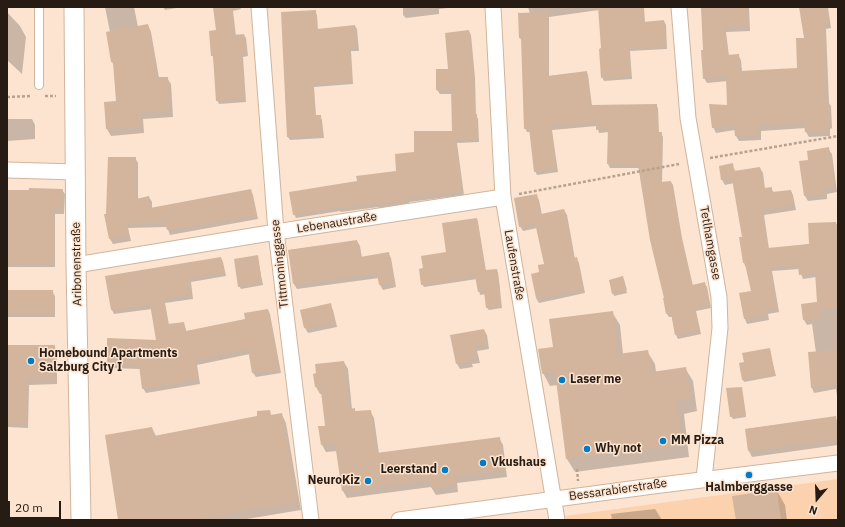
<!DOCTYPE html>
<meta charset="utf-8">
<style>
body{margin:0}
#map{position:relative;width:845px;height:527px;overflow:hidden;background:#fce4d0;font-family:"IBM Plex Sans",sans-serif}
canvas{display:block}
.frame{position:absolute;inset:0;border:8px solid #271c13;pointer-events:none}
.north{position:absolute;left:797px;top:479px;width:40px;height:40px;-webkit-text-stroke:3px #fce4d0;paint-order:stroke;rotate:199deg;font-size:11px;font-weight:700;line-height:16px;text-align:center;color:#271c13}
.north::after{content:'';display:block;margin:auto;width:14px;height:18px;background:#271c13;clip-path:polygon(50% 0,100% 100%,50% 72%,0 100%)}
.scale{position:absolute;left:8px;top:501px;width:53px;height:18px;box-sizing:border-box;border:2px solid #271c13;border-top:0;padding-left:5px;font-size:12px;line-height:14px;white-space:nowrap;color:#271c13;-webkit-text-stroke:3px #fce4d0;paint-order:stroke}
</style>
<div id="map">
<canvas width="845" height="527"></canvas>
<div class="frame"></div>
<div class="north">N</div>
<div class="scale">20 m</div>
</div>
<script>
const context = document.querySelector('canvas').getContext('2d');
context.lineJoin = 'round';
function fill(path, color) {
  context.fillStyle = color;
  context.fill(path, 'evenodd');
}
function poly(rows) {
  const path = new Path2D();
  for (const r of rows) {
    path.moveTo(r[0], r[1]);
    for (let i = 2; i < r.length; i += 2) path.lineTo(r[i], r[i + 1]);
  }
  return path;
}
function strokePath(path, color, width, dash) {
  context.strokeStyle = color;
  context.lineWidth = width;
  context.lineCap = dash ? 'butt' : 'round';
  context.setLineDash(dash || []);
  context.stroke(path);
}
function label(font, color, halo, rows, align = 'center') {
  context.font = font + ' "IBM Plex Sans",sans-serif';
  context.lineWidth = 3;
  context.setLineDash([]);
  context.textBaseline = 'middle';
  context.strokeStyle = halo;
  context.fillStyle = color;
  for (const [text, x, y, turn = 0] of rows) {
    context.save();
    context.translate(x, y);
    context.rotate((+turn || 0) * Math.PI / 180);
    context.textAlign = isNaN(turn) ? turn : align;
    if (halo) context.strokeText(text, 0, 0);
    context.fillText(text, 0, 0);
    context.restore();
  }
}
const green = poly([
 [838,479,838,520,566,520,565,516]
]);
const shadow = poly([
 [105,7,134,7,138,27,148,25,151,32,159,78,167,78,171,84,173,117,143,119,144,133,111,136,107,129,105,103,117,102,114,66,112,62,110,32],
 [163,7,182,7,165,10],
 [214,7,240,7,241,9,233,11,236,36,244,35,246,38,248,56,243,57,246,102,219,104,217,100,214,59,212,55,218,31],
 [403,7,448,7,448,8,439,9,439,14,406,18,403,15],
 [528,7,644,7,645,23,664,21,666,25,667,49,630,51,632,79,604,81,602,77,602,49,599,10,549,17,549,76,586,72,588,75,592,106,656,105,658,108,659,133,661,133,663,137,662,183,671,182,673,185,682,238,693,286,704,283,707,287,711,308,696,311,701,334,678,339,676,335,673,317,669,317,667,314,664,299,665,299,640,168,610,168,608,164,609,132,599,133,597,126,552,130,558,172,537,175,535,171,530,132,527,132,525,128,522,41,520,38,530,14],
 [702,7,749,7,750,31,726,32,729,56,738,55,741,60,742,72,798,69,805,39,800,7,828,7,831,28,826,29,829,103,831,106,832,128,830,129,830,136,809,137,806,132,806,128,761,131,761,140,739,141,736,136,735,130,716,133,713,127,728,106,728,81,707,83,704,78],
 [7,12,20,26,26,37,22,74,7,60],
 [315,12,317,15,318,30,355,26,357,29,359,51,351,51,353,84,314,87,316,116,320,116,322,120,324,138,290,140,288,137],
 [469,31,471,35,475,78,476,115,478,119,479,142,457,143,464,195,409,202,409,204,379,208,378,207,341,212,340,211,296,218,294,214,358,182,397,172,415,153,453,132,452,94,440,94,437,90,437,70,450,70],
 [7,119,32,119,35,125,35,139,7,141],
 [828,149,832,154,837,192,827,194,827,199,808,201,805,196,809,161],
 [135,158,138,163,138,199,149,197,152,202,152,209,251,190,253,195,258,219,170,235,167,227,128,228,131,241,113,244,110,239,106,215],
 [732,165,736,172,760,168,763,173,765,189,771,188,774,193,791,191,793,195,796,210,764,215,769,249,810,244,836,223,838,227,838,404,836,389,814,393,812,388,809,353,816,353,812,324,807,325,804,320,802,305,818,302,816,277,803,279,799,269,772,271,779,312,768,314,769,320,747,324,745,319,740,294,752,292,746,268,744,263,743,238,734,183,725,185,722,180,720,167],
 [62,190,65,194,64,214,55,214,55,267,7,267,7,191],
 [536,195,539,200,542,215,564,210,567,215,575,259,577,259,579,263,585,293,539,303,536,298,540,273,545,265,537,228,523,231,520,226],
 [477,219,478,222,486,271,496,270,498,272,502,308,489,310,487,308,486,294,480,295,477,279,424,287,422,284,424,269,448,253],
 [357,241,360,246,362,258,388,253,391,258,396,287,383,290,380,285,379,278,297,289,294,284,289,250],
 [257,256,263,285,241,289,239,286],
 [221,258,223,262,226,276,191,282,193,299,165,303,169,325,183,323,187,332,246,320,268,310,270,314,281,373,256,377,253,373,250,354,197,365,200,384,146,393,143,388,140,369,110,368,108,363,158,341,152,309,114,314,112,310,107,277],
 [623,278,627,293,614,296,613,293],
 [7,291,52,291,55,296,55,317,7,317],
 [330,305,333,310,337,327,308,333,305,328,301,310],
 [612,312,620,325,623,354,647,351,655,364,656,372,685,368,693,381,697,411,684,414,689,457,575,472,567,459,558,385,550,386,543,373,554,348],
 [484,330,487,335,489,349,477,351,480,363,472,364,473,367,460,369,457,364],
 [7,346,54,346,57,350,57,384,29,385,28,428,7,427],
 [769,349,776,376,744,382,743,380,745,363],
 [344,362,348,369,352,409,354,409,356,412,370,411,374,418,379,454,499,438,503,445,507,477,457,483,458,492,436,495,431,487,347,498,343,491,337,451,326,452,322,445,319,427,326,427,322,394,320,394,316,387,314,375],
 [741,388,746,417,733,419,731,416],
 [269,411,272,416,282,415,286,423,301,510,241,520,119,520,152,428,156,436,258,417],
 [835,417,838,422,838,445,752,457,749,451,746,429],
 [777,491,785,505,787,520,737,520],
 [655,509,662,520,612,520,611,514]
]);
const building = poly([
 [213,7,232,7,234,35,244,34,246,53,241,53,245,99,216,101,213,56,211,56,209,31,216,30],
 [598,7,643,7,643,22,664,20,666,46,629,48,631,76,601,78,599,49,601,48],
 [701,7,747,7,748,26,724,27,727,55,739,54,740,71,797,68,796,38,804,38,799,7,827,7,829,23,824,24,826,100,828,100,830,123,827,124,828,131,805,132,804,123,758,126,759,135,735,136,734,125,712,128,709,104,727,105,726,76,703,79,701,50,703,50],
 [316,10,317,29,355,25,357,47,350,48,352,81,313,84,315,115,321,115,322,135,287,137,281,12],
 [547,12,548,76,587,71,591,105,657,104,658,132,662,132,660,182,671,181,680,233,692,285,705,282,709,305,695,308,699,330,675,335,671,313,666,314,663,298,664,298,650,240,638,165,607,164,608,128,596,130,596,123,552,126,551,127,556,169,534,172,529,128,524,129,521,38,519,38,518,13],
 [148,24,157,77,168,77,170,110,140,113,141,127,106,129,104,102,116,101,113,62,111,62,106,32],
 [469,30,473,73,475,114,477,114,477,139,456,139,462,191,407,197,408,200,376,204,376,203,338,208,337,207,293,215,289,192,357,181,356,176,396,171,395,154,414,152,414,131,452,131,451,90,436,90,436,69,448,69,445,33],
 [829,147,834,187,824,188,825,194,804,196,799,161,808,160,807,151],
 [108,157,136,157,136,199,149,196,150,208,251,189,256,215,167,230,165,222,126,223,129,236,109,239,104,214,106,214],
 [733,163,734,171,760,167,764,188,772,187,772,192,791,190,794,205,762,210,768,248,809,244,808,223,836,222,838,248,838,308,820,309,821,318,803,320,801,304,817,302,815,272,799,275,798,265,770,267,777,308,766,309,767,315,744,319,739,293,751,291,745,263,743,263,739,237,742,237,732,179,721,180,719,166],
 [29,188,63,189,62,210,53,210,53,263,7,263,7,190,29,190],
 [537,194,541,214,564,209,574,258,577,257,583,289,536,298,531,274,539,272,538,265,544,264,535,223,519,227,514,198],
 [477,218,485,270,497,269,500,289,499,289,501,305,486,308,484,291,478,292,475,276,421,285,419,269,423,268,421,256,446,252,442,223],
 [357,240,360,257,389,252,394,282,379,285,377,273,293,284,288,250],
 [258,255,262,283,238,287,234,259],
 [221,257,224,272,189,278,191,294,164,299,168,324,184,322,186,331,245,319,244,313,268,309,279,369,252,373,248,349,195,360,198,380,142,389,139,365,107,364,107,338,156,340,150,304,111,310,105,276],
 [623,276,627,290,612,294,609,280],
 [7,290,53,290,53,313,7,313],
 [331,303,335,322,304,328,300,310],
 [613,311,618,354,648,350,652,372,686,367,691,398,677,401,682,445,566,459,555,372,542,374,538,349,553,347,549,319],
 [484,329,487,344,475,346,477,357,470,359,470,361,456,364,450,335],
 [7,345,55,345,55,380,27,380,26,424,7,423],
 [770,348,775,374,742,380,739,363,744,362,742,353],
 [838,350,838,384,811,388,808,352],
 [344,361,349,409,355,408,355,411,371,410,376,453,500,437,504,470,454,476,455,485,431,488,430,480,342,491,335,444,321,445,318,426,325,426,321,391,319,391,319,387,315,387,313,374,316,373,315,364],
 [742,387,746,415,730,417,726,388],
 [270,410,271,415,282,413,297,502,187,520,118,520,105,435,152,427,154,436,257,416,257,411],
 [836,416,838,439,748,451,745,429],
 [777,490,781,520,736,520,732,496]
]);
const path = poly([
 [45,96,56,96],
 [7,97,32,96],
 [710,158,838,136],
 [519,194,679,164],
 [577,469,578,481]
]);
const service = poly([
 [39,85,39,7]
]);
const minor = poly([
 [259,7,276,232,311,520],
 [493,7,503,197,557,520],
 [679,7,688,118,719,297,720,328,704,479],
 [7,170,76,172],
 [76,265,276,232,503,197],
 [399,520,653,486,838,463]
]);
const tertiary = poly([
 [74,7,76,265,81,520]
]);
const markers = [
 [31,361,4,"#017bc4"],
 [562,380,4,"#017bc4"],
 [663,441,4,"#017bc4"],
 [587,449,4,"#017bc4"],
 [483,463,4,"#017bc4"],
 [445,470,4,"#017bc4"],
 [749,475,4,"#017bc4"],
 [368,481,4,"#017bc4"]
];
const streetNames = [
 ["Lebenaustraße",337,223,-9],
 ["Tetlhamgasse",710,243,80],
 ["Aribonenstraße",77,264,-91],
 ["Tittmoninggasse",280,264,-96],
 ["Laufenstraße",514,265,80],
 ["Bessarabierstraße",618,490,-8]
];
const poiNames = [
 ["Homebound Apartments",39,354],
 ["Salzburg City I",39,368],
 ["Laser me",570,380],
 ["MM Pizza",671,441],
 ["Why not",595,449],
 ["Vkushaus",491,463],
 ["Leerstand",437,470,"right"],
 ["NeuroKiz",360,481,"right"],
 ["Halmberggasse",749,488,"center"]
];
fill(green, '#fbd1ae');
fill(shadow, '#0003');
fill(building, '#d2b59c');
strokePath(service, '#d1b49c', 10);
strokePath(minor, '#d1b49c', 17);
strokePath(tertiary, '#d1b49c', 21);
strokePath(path, '#b6a292', 2.5, [3, 2]);
strokePath(service, '#fff', 8);
strokePath(minor, '#fff', 15);
strokePath(tertiary, '#fff', 19);
for (const [x, y, r, color] of markers) {
  const dot = new Path2D();
  dot.arc(x, y, r, 0, 2 * Math.PI);
  context.fillStyle = color;
  context.fill(dot);
  strokePath(dot, '#fce4d0', 1.5);
}
label('12px', '#271c13', '#fce4d0', streetNames);
label('bold 12px', '#271c13', '#fce4d0', poiNames, 'left');
</script>
